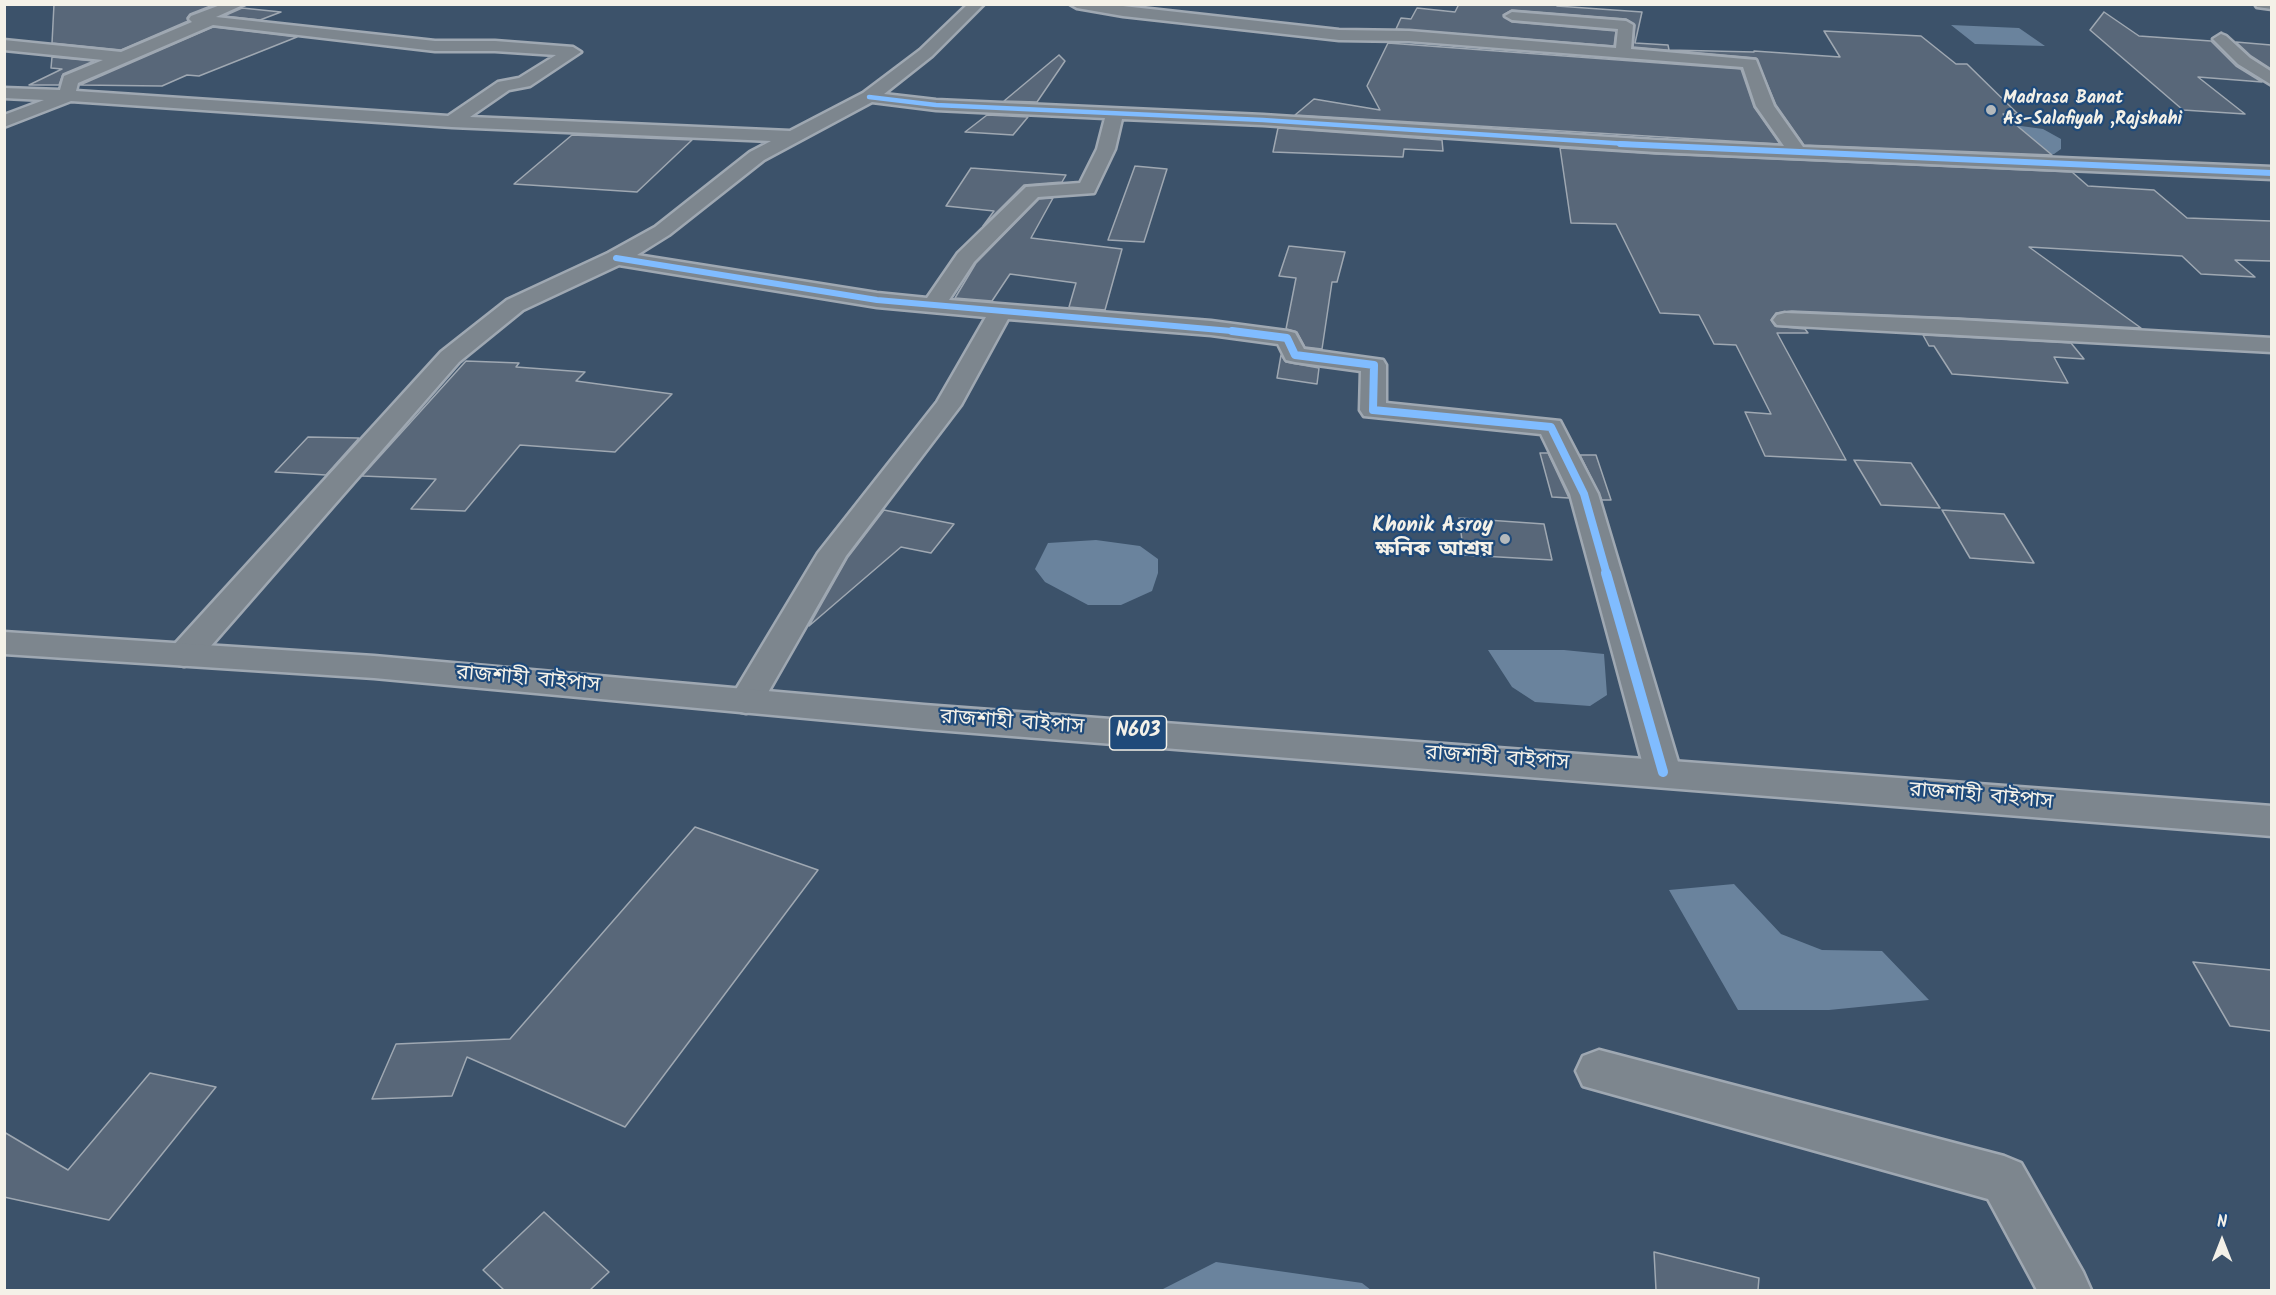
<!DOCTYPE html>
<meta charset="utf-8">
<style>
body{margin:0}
#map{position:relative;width:2276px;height:1295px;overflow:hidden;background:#3c526a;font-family:Kalam,sans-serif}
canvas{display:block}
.frame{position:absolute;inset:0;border:6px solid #f4f1e8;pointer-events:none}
.north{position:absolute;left:2192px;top:1211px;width:60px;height:60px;-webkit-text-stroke:4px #1f4a7a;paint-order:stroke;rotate:0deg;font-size:16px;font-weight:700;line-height:24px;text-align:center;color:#f4f1e8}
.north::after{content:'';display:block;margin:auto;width:21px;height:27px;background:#f4f1e8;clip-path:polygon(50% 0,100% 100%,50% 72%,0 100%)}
</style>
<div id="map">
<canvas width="2276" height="1295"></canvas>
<div class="frame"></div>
<div class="north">N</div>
</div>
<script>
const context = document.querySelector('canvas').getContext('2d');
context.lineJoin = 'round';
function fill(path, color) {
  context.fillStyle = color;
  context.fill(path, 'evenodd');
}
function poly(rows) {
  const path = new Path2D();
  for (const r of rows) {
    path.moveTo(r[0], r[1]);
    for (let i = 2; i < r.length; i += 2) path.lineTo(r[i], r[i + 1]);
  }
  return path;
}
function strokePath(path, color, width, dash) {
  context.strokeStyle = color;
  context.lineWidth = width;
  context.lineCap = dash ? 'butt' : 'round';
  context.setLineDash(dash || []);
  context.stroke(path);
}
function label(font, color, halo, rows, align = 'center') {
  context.font = font + ' Kalam,"Noto Sans Bengali",sans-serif';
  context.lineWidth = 4.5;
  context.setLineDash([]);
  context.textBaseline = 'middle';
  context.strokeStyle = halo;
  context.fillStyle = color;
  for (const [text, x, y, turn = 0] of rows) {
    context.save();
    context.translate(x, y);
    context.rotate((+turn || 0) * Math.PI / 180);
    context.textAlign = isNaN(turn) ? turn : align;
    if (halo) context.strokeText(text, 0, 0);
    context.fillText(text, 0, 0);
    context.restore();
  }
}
const water = poly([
 [1951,25,2019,28,2045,46,1975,44],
 [1981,126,2021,126,2043,129,2061,139,2061,149,2054,154,2044,156,2017,154,1993,147],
 [1096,540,1140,546,1158,559,1158,573,1152,591,1121,605,1088,605,1045,582,1035,569,1048,543],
 [1488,650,1564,650,1604,654,1607,695,1590,706,1535,702,1512,687],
 [1734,884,1781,934,1822,950,1882,951,1929,1000,1829,1010,1738,1010,1669,890],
 [1216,1262,1362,1283,1371,1290,1161,1290]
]);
const building = poly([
 [54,4,206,4,213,5,190,14,187,18,188,21,121,50,52,43,54,4],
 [1459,4,1558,4,1557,6,1642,12,1635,43,1668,45,1669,50,1754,52,1754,51,1840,57,1824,31,1921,36,1956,64,1967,64,2018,114,2003,114,2052,155,1804,145,1776,105,1756,58,1633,47,1635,25,1626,19,1512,10,1503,15,1512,22,1616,31,1614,46,1396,29,1401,18,1411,19,1417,8,1455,12,1459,4],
 [242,8,281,12,260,20,224,16,242,8],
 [2104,12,2139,36,2211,41,2236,66,2262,82,2198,77,2245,114,2183,110,2090,30,2104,12],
 [213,27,297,37,199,76,187,75,162,86,80,85,213,27],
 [2236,42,2271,45,2271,69,2251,56,2236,42],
 [1388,43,1741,69,1754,107,1780,144,1295,115,1314,99,1380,110,1367,86,1388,43],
 [1059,55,1065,61,1037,102,1004,101,1059,55],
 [52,57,94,61,63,74,59,85,29,85,62,69,51,68,52,57],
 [987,115,1028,117,1013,135,965,132,987,115],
 [1278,128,1442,140,1443,151,1404,149,1403,157,1273,152,1278,128],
 [572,135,692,140,637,192,514,184,572,135],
 [1560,148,1656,154,2072,172,2088,186,2154,190,2187,218,2271,221,2271,261,2235,260,2255,277,2201,274,2182,256,2029,247,2141,328,1958,318,1792,311,1776,313,1771,320,1775,326,1805,329,1808,333,1777,333,1846,460,1765,456,1745,412,1771,414,1736,345,1714,344,1699,315,1660,313,1616,224,1571,223,1560,148],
 [1135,166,1167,169,1144,242,1108,240,1135,166],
 [971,168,1066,175,1062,182,1024,185,983,226,994,211,946,206,971,168],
 [1053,198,1031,238,1122,249,1105,310,1069,307,1076,283,1010,274,992,301,955,298,976,263,1039,199,1053,198],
 [1289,246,1345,252,1337,282,1332,282,1322,349,1305,347,1297,332,1286,329,1296,278,1279,276,1289,246],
 [1923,335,2071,343,2084,359,2054,357,2068,383,1952,374,1934,346,1929,346,1923,335],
 [1281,355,1286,362,1319,368,1317,384,1277,378,1281,355],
 [466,361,519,363,516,367,585,372,576,381,672,394,615,452,520,445,465,511,411,509,436,479,362,476,466,361],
 [308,437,359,438,326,475,275,472,308,437],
 [1540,453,1548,453,1569,498,1552,497,1540,453],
 [1580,455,1596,455,1611,500,1602,500,1580,455],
 [1854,460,1911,463,1940,508,1881,505,1854,460],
 [884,510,954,524,931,553,901,547,809,626,848,557,884,510],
 [1942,510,2004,514,2034,563,1970,558,1942,510],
 [1459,518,1544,524,1552,560,1464,555,1459,518],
 [695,827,818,870,625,1127,467,1057,452,1096,372,1099,396,1044,510,1039,695,827],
 [2193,962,2271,970,2271,1031,2230,1026,2193,962],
 [150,1073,216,1087,109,1220,4,1197,4,1132,68,1170,150,1073],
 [544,1212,609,1272,590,1290,504,1290,483,1270,544,1212],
 [1654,1252,1759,1278,1758,1290,1656,1290,1654,1252]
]);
const street = poly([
 [223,4,245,4,216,17,435,41,495,41,573,47,581,52,530,86,509,90,470,117,790,131,863,93,920,50,968,4,984,4,932,56,884,94,936,100,1263,115,1656,140,1784,146,1756,106,1743,67,1409,41,1339,40,1123,16,1077,8,1070,4,1105,4,1339,30,1409,31,1616,48,1618,29,1512,20,1505,16,1512,12,1626,21,1633,25,1631,49,1756,60,1774,106,1803,147,2272,167,2272,179,1656,152,1263,125,1122,119,1115,149,1094,193,1038,197,974,262,949,300,1211,321,1287,331,1295,333,1304,349,1383,360,1386,365,1386,403,1560,421,1598,494,1681,772,1676,782,1663,786,1650,782,1645,772,1570,494,1541,434,1364,416,1360,410,1361,371,1295,362,1286,360,1278,344,1211,335,1008,319,961,405,846,556,758,710,746,713,734,710,729,701,818,553,937,402,986,317,877,307,619,265,523,310,459,362,196,663,184,666,172,663,167,655,172,647,441,352,507,300,608,253,655,227,750,152,771,141,452,127,71,101,4,127,4,115,44,100,4,98,4,88,60,90,64,76,103,60,4,50,4,40,121,52,192,22,189,19,191,16,223,4],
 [213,25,435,51,495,51,556,55,519,78,498,82,448,116,76,91,78,83,213,25],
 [872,102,936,110,1105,118,1097,149,1080,183,1026,187,958,253,927,298,877,293,637,255,669,235,764,160,872,102],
 [2255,4,2272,4,2272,9,2257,7,2255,4],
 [2221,34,2226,36,2250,58,2272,72,2272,85,2238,64,2213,39,2221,34],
 [1785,313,1958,320,2272,338,2272,352,1777,325,1773,320,1777,315,1785,313],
 [1599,1050,2004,1156,2021,1163,2083,1272,2091,1290,2037,1290,1988,1199,1583,1086,1576,1071,1583,1056,1599,1050]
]);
const highway = poly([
 [4,632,374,656,924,705,2272,806,2272,836,924,729,374,678,4,654,4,632]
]);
const cyclewayFar3 = poly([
 [869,97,936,105,1263,120,1643,145]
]);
const cyclewayFar2 = poly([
 [1620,144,2272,173],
 [616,258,877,300,1243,332]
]);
const cyclewayFar1 = poly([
 [1232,331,1287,338,1295,355,1374,365,1373,410,1551,427,1584,494,1607,575]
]);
const cycleway = poly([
 [1606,573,1663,772]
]);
const markers = [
 [1991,110,6,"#b4b9bc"],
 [1505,539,6,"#b4b9bc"]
];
const farPoinames = [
 ["Madrasa Banat",2003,100],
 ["As-Salafiyah ,Rajshahi",2003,121]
];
const shields = [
 [1138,733,57]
];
const shieldNames = [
 ["N603",1138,733]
];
const poiNames = [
 ["Khonik Asroy",1493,527],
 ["ক্ষনিক আশ্রয়",1493,551]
];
const streetNames = [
 ["রাজশাহী বাইপাস",528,681,5],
 ["রাজশাহী বাইপাস",1012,724,4],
 ["রাজশাহী বাইপাস",1497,760,4],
 ["রাজশাহী বাইপাস",1981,798,5]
];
fill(water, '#6a839d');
fill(building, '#586779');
strokePath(building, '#9fa8b2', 1.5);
strokePath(street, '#9fa8b2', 5);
strokePath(highway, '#9fa8b2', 5);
fill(street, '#7d868e');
fill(highway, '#7d868e');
strokePath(cyclewayFar3, '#80bcff', 4.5);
strokePath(cyclewayFar2, '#80bcff', 6);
strokePath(cyclewayFar1, '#80bcff', 8);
strokePath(cycleway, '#80bcff', 10);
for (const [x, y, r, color] of markers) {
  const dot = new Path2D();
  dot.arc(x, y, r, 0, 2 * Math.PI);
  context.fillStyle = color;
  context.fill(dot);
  strokePath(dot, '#1f4a7a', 2);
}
label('bold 18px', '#f4f1e8', '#1f4a7a', farPoinames, 'left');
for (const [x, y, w] of shields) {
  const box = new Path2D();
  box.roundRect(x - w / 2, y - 17, w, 34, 4.5);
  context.fillStyle = '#1f4a7a';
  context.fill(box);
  strokePath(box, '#f4f1e8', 1.5);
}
label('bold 20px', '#f4f1e8', null, shieldNames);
label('bold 21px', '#f4f1e8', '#1f4a7a', poiNames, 'right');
label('21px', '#f4f1e8', '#1f4a7a', streetNames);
</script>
